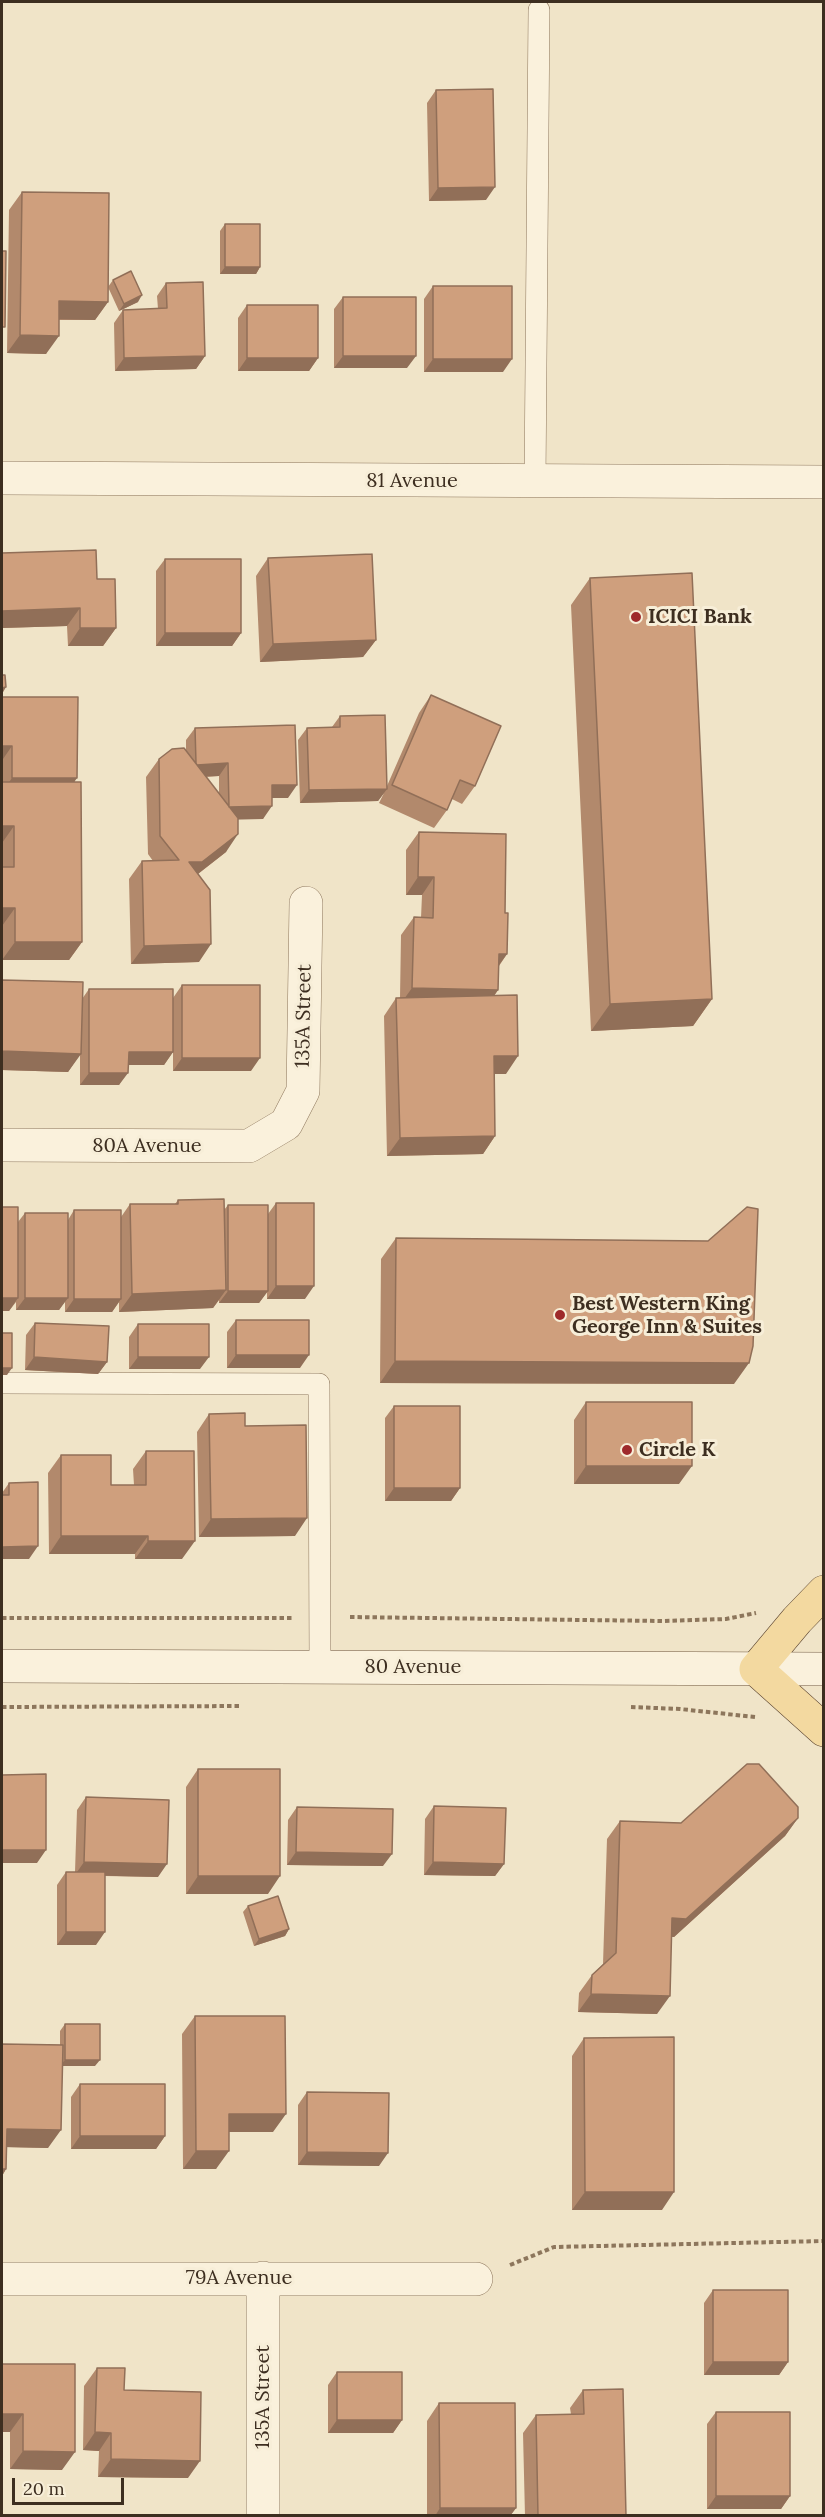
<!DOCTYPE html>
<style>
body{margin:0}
#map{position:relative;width:825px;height:2517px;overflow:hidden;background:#f0e4c8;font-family:Lora,serif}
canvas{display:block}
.frame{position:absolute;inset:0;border:3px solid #3d2e20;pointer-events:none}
.scale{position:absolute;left:12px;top:2478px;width:112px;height:27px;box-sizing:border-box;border:3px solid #3d2e20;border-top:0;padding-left:8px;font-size:18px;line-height:21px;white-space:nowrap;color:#3d2e20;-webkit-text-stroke:4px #f7eed8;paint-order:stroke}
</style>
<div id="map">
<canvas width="825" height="2517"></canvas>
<div class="frame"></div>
<div class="scale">20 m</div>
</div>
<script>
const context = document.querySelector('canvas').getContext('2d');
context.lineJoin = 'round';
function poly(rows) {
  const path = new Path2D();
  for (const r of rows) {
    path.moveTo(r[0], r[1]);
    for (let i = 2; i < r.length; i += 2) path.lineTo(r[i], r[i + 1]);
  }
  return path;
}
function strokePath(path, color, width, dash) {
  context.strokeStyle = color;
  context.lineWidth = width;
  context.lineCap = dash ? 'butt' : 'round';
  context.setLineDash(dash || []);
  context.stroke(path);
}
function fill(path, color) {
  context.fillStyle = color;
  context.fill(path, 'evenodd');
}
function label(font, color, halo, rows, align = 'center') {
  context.font = font + ' Lora,serif';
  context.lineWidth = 6;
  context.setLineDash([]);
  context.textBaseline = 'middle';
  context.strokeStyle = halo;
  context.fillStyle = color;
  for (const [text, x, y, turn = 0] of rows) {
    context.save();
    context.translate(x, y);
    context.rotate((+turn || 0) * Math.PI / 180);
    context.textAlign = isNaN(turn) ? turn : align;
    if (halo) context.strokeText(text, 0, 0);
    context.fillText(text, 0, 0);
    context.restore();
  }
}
const path = poly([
 [350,1617,662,1621,726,1619,756,1613],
 [2,1618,292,1618],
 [2,1707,242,1706],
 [631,1707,680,1709,755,1717],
 [510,2265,554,2247,824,2241]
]);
const service = poly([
 [535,482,539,10],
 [2,1383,319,1384,320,1667]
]);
const minor = poly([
 [2,478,824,482],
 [2,1145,249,1146,286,1124,303,1091,306,903],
 [263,2278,263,2516],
 [2,2279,476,2279]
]);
const secondary = poly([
 [2,1666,824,1669]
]);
const primary = poly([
 [824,1592,797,1620,756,1669,824,1730]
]);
const wall = poly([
 [436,90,486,200,429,201,427,103],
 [22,192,108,302,95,320,59,320,46,354,7,353,9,210],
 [225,224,260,267,256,274,220,274,220,231],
 [113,280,138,302,119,311,108,287],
 [166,283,205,356,196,369,115,371,114,323,123,310,158,309,157,296],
 [433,286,503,372,424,372,424,299],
 [343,297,407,368,334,368,334,309],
 [247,305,318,358,309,371,238,371,238,318],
 [2,553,97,579,116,628,103,646,68,646,67,626,2,628],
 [268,558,376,640,363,657,260,662,256,576],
 [165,559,241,633,232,646,156,646,156,571],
 [590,578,712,999,693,1026,591,1031,571,605],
 [431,695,475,786,462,804,452,799,447,810,434,828,379,803,384,793,378,801,300,803,298,740,307,728,332,727,340,716,387,786,419,713],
 [2,697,75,782,82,942,69,960,2,960,2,782,3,782,3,759,2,759],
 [195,728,288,798,272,798,263,819,238,819,226,852,198,874,199,962,131,964,129,879,142,861,153,861,148,854,146,777,159,759,186,750,186,740],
 [219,776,219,794,206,777],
 [419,832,505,913,507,954,499,966,498,990,494,996,506,1074,494,1074,495,1136,483,1154,387,1156,384,1016,396,998,400,998,401,935,414,917,421,918,422,895,406,895,406,850],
 [2,980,82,999,89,989,173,998,182,985,251,1071,173,1071,173,1052,164,1065,129,1065,119,1085,80,1085,80,1054,68,1072,2,1070],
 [178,1200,224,1210,228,1205,268,1214,276,1203,305,1299,267,1299,267,1292,259,1303,219,1303,219,1300,213,1308,119,1312,119,1302,112,1312,65,1312,65,1301,59,1310,16,1310,16,1302,9,1311,2,1311,18,1222,25,1213,68,1220,74,1210,121,1217,130,1204,175,1204],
 [396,1238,734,1384,380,1383,381,1259],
 [236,1320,300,1368,227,1368,227,1332],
 [35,1323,107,1362,98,1374,25,1370,26,1335],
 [138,1324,200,1369,129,1369,129,1337],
 [586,1402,679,1484,574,1484,574,1420],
 [394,1406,460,1488,451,1501,385,1501,385,1418],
 [209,1414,245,1426,295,1536,199,1537,197,1432],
 [146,1451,182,1559,135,1559,135,1554,49,1554,48,1473,61,1455,111,1485,134,1485,133,1469],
 [9,1483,29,1559,2,1559,2,1493],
 [198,1769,268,1894,186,1894,186,1787],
 [86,1797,158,1877,105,1876,96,1945,57,1945,57,1885,66,1872,75,1872,77,1810],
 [434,1806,504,1864,495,1876,424,1875,425,1819],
 [297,1807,383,1866,287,1865,288,1820],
 [798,1818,785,1836,674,1937,671,1937,657,2014,578,2012,579,1993,592,1975,603,1964,607,1839,620,1821,681,1823],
 [248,1906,289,1929,285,1936,254,1946,243,1912],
 [195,2016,273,2132,229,2132,216,2169,183,2169,182,2034],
 [65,2024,95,2066,62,2066,48,2148,7,2147,6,2169,2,2176,2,2044,60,2045,60,2031],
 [584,2038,662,2210,572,2210,572,2056],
 [80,2084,165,2136,156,2149,71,2149,71,2097],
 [307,2092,379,2166,298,2165,298,2105],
 [713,2290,788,2362,779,2375,704,2375,704,2303],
 [2,2364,62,2470,10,2469,10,2432],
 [97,2368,124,2390,188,2478,98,2477,99,2451,83,2450,84,2386],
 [337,2372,402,2420,393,2433,328,2433,328,2385],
 [583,2390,626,2516,525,2516,523,2433,536,2415,571,2414,570,2408],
 [439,2403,516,2508,510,2516,427,2516,427,2421],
 [716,2412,790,2496,781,2509,707,2509,707,2424]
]);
const shadedWall = poly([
 [495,187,486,200,429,201,438,188],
 [225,267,260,267,256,274,220,274],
 [142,295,138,302,119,311,124,304],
 [59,301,108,302,95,320,47,319],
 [20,335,59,336,46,354,7,353],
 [205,356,196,369,115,371,124,358],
 [343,356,416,356,407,368,334,368],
 [247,358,318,358,309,371,238,371],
 [433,359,512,359,503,372,424,372],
 [80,608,67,626,2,628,2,611],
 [80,628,116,628,103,646,68,646],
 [165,633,241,633,232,646,156,646],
 [376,640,363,657,260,662,273,644],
 [6,687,2,694,2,688],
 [2,746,12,746,3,759,2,759],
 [228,763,219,776,187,777,196,765],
 [12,778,77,778,68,791,3,791],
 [272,785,297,785,288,798,263,798],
 [387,789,378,801,300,803,309,790],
 [272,806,263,819,220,820,229,807],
 [2,826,14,826,2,843],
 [238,834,226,852,190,880,189,862],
 [418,877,434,877,422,895,406,895],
 [2,908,15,908,2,926],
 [15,942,82,942,69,960,2,960],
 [211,944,199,962,131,964,144,946],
 [499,954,507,954,494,972],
 [412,988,498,990,486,1007,399,1006],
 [712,999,693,1026,591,1031,610,1004],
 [2,1051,81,1054,68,1072,2,1070],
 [129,1052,173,1052,164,1065,120,1065],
 [494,1056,518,1056,506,1074,481,1074],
 [182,1058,260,1058,251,1071,173,1071],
 [89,1073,128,1073,119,1085,80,1085],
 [495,1136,483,1154,387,1156,400,1138],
 [276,1286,314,1286,305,1299,267,1299],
 [226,1290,213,1308,119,1312,132,1294],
 [228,1291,268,1291,259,1303,219,1303],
 [2,1298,18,1298,9,1311,2,1311],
 [25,1298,68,1298,59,1310,16,1310],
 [74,1299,121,1299,112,1312,65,1312],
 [236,1355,309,1355,300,1368,227,1368],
 [34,1357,107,1362,98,1374,25,1370],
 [138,1357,209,1357,200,1369,129,1369],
 [395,1361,749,1363,734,1384,380,1383],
 [2,1368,12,1368,7,1375,2,1375],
 [586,1466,692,1466,679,1484,574,1484],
 [394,1488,460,1488,451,1501,385,1501],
 [307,1518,295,1536,199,1537,211,1519],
 [61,1536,148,1536,135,1554,49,1554],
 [148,1541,195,1541,182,1559,135,1559],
 [38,1546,29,1559,2,1559,2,1547],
 [798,1818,785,1836,674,1937,659,1936,672,1918],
 [2,1850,46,1850,37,1863,2,1863],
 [296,1852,392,1854,383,1866,287,1865],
 [84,1862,167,1864,158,1877,75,1875],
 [433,1862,504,1864,495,1876,424,1875],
 [198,1876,280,1876,268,1894,186,1894],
 [289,1929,285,1936,254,1946,259,1939],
 [66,1932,105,1932,96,1945,57,1945],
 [591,1994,670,1996,657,2014,578,2012],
 [65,2060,100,2060,95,2066,60,2066],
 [229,2114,286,2114,273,2132,216,2132],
 [7,2129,61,2130,48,2148,2,2147],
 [80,2136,165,2136,156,2149,71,2149],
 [196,2151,229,2151,216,2169,183,2169],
 [307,2152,388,2153,379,2166,298,2165],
 [2,2169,6,2169,2,2176],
 [585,2192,674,2192,662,2210,572,2210],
 [713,2362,788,2362,779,2375,704,2375],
 [2,2414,23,2414,10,2432,2,2432],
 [337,2420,402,2420,393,2433,328,2433],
 [95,2432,111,2433,99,2451,83,2450],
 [23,2451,75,2452,62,2470,10,2469],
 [111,2459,200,2461,188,2478,98,2477],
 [716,2496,790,2496,781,2509,707,2509],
 [440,2508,516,2508,510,2516,435,2516]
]);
const building = poly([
 [493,89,495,187,438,188,436,90,493,89],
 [22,192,109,193,108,302,59,301,59,336,20,335,22,192],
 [225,224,260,224,260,267,225,267,225,224],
 [2,251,6,251,5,327,2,327,2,251],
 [131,271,142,295,124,304,113,280,131,271],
 [203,282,205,356,124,358,123,310,167,308,166,283,203,282],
 [433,286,512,286,512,359,433,359,433,286],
 [343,297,416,297,416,356,343,356,343,297],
 [247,305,318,305,318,358,247,358,247,305],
 [96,550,97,579,115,579,116,628,80,628,80,608,2,611,2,553,96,550],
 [372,554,376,640,273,644,268,558,372,554],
 [165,559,241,559,241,633,165,633,165,559],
 [692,573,712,999,610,1004,590,578,692,573],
 [2,675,5,675,6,687,2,688,2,675],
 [431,695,501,726,475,786,460,780,447,810,392,785,431,695],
 [2,697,78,697,77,778,12,778,12,746,2,746,2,697],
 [385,715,387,789,309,790,307,728,340,727,340,716,385,715],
 [295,725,297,785,272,785,272,806,229,807,228,763,197,765,196,763,195,728,295,725],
 [184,748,238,818,238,834,202,862,189,862,210,890,211,944,144,946,142,861,179,860,160,836,159,759,172,749,184,748],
 [2,782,81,782,82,942,15,942,15,908,2,908,2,867,14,867,14,826,2,826,2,782],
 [419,832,506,834,505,913,508,913,507,954,499,954,498,990,412,988,414,917,433,918,434,877,418,877,419,832],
 [2,980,83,982,81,1054,2,1051,2,980],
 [182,985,260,985,260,1058,182,1058,182,985],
 [89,989,173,989,173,1052,129,1052,128,1073,89,1073,89,989],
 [517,995,518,1056,494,1056,495,1136,400,1138,396,998,517,995],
 [224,1199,226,1290,132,1294,130,1204,178,1204,178,1200,224,1199],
 [276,1203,314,1203,314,1286,276,1286,276,1203],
 [228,1205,268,1205,268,1291,228,1291,228,1205],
 [2,1207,18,1207,18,1298,2,1298,2,1207],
 [747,1207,758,1209,753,1346,749,1363,395,1361,396,1238,708,1241,747,1207],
 [74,1210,121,1210,121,1299,74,1299,74,1210],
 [25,1213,68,1213,68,1298,25,1298,25,1213],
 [236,1320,309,1320,309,1355,236,1355,236,1320],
 [35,1323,109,1326,107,1362,34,1357,35,1323],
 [138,1324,209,1324,209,1357,138,1357,138,1324],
 [2,1333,12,1333,12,1368,2,1368,2,1333],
 [586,1402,692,1402,692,1466,586,1466,586,1402],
 [394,1406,460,1406,460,1488,394,1488,394,1406],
 [245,1413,245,1426,306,1425,307,1518,211,1519,209,1414,245,1413],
 [146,1451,194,1451,195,1541,148,1541,148,1536,61,1536,61,1455,111,1455,111,1485,146,1485,146,1451],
 [38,1482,38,1546,2,1547,2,1495,9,1495,9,1483,38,1482],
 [747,1764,759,1764,798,1807,798,1818,686,1919,672,1918,670,1996,591,1994,592,1975,616,1953,620,1821,681,1823,747,1764],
 [198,1769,280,1769,280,1876,198,1876,198,1769],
 [46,1774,46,1850,2,1850,2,1775,46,1774],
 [86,1797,169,1800,167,1864,84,1862,86,1797],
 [434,1806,506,1808,504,1864,433,1862,434,1806],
 [297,1807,393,1809,392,1854,296,1852,297,1807],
 [66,1872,105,1872,105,1932,66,1932,66,1872],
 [278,1896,289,1929,259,1939,248,1906,278,1896],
 [195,2016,285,2016,286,2114,229,2114,229,2151,196,2151,195,2016],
 [65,2024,100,2024,100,2060,65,2060,65,2024],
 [674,2037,674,2192,585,2192,584,2038,674,2037],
 [2,2044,63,2045,61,2130,7,2129,6,2169,2,2169,2,2044],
 [80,2084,165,2084,165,2136,80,2136,80,2084],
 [307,2092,389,2093,388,2153,307,2152,307,2092],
 [713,2290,788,2290,788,2362,713,2362,713,2290],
 [2,2364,75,2364,75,2452,23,2451,23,2414,2,2414,2,2364],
 [97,2368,125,2368,124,2390,201,2392,200,2461,111,2459,111,2433,95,2432,97,2368],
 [337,2372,402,2372,402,2420,337,2420,337,2372],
 [623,2389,626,2516,538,2516,536,2415,584,2414,583,2390,623,2389],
 [439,2403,515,2403,516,2508,440,2508,439,2403],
 [716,2412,790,2412,790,2496,716,2496,716,2412]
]);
const markers = [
 [636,617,6,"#9e2a2b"],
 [560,1315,6,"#9e2a2b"],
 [627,1450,6,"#9e2a2b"]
];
const streetNames = [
 ["81 Avenue",412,481],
 ["135A Street",304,1016,-89],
 ["80A Avenue",147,1146],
 ["80 Avenue",413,1667],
 ["79A Avenue",239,2278],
 ["135A Street",263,2397,-90]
];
const poiNames = [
 ["ICICI Bank",648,617],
 ["Best Western King",572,1304],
 ["George Inn & Suites",572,1327],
 ["Circle K",639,1450]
];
strokePath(service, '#8d765c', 22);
strokePath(minor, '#8d765c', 34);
strokePath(secondary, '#6f573f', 34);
strokePath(primary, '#5b4430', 34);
strokePath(path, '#8d765c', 4, [4.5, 3]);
strokePath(service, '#faf1dc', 21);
strokePath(minor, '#faf1dc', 33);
strokePath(secondary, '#faf1dc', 33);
strokePath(primary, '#f3d9a0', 33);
fill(wall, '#b2896c');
fill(shadedWall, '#916f58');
fill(building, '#cf9f7d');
strokePath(building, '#916f58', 1.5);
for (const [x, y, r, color] of markers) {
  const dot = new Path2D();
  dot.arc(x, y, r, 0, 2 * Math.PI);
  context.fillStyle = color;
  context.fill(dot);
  strokePath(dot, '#f7eed8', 2);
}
label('20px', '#3d2e20', '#f7eed8', streetNames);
label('bold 20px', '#3d2e20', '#f7eed8', poiNames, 'left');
</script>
